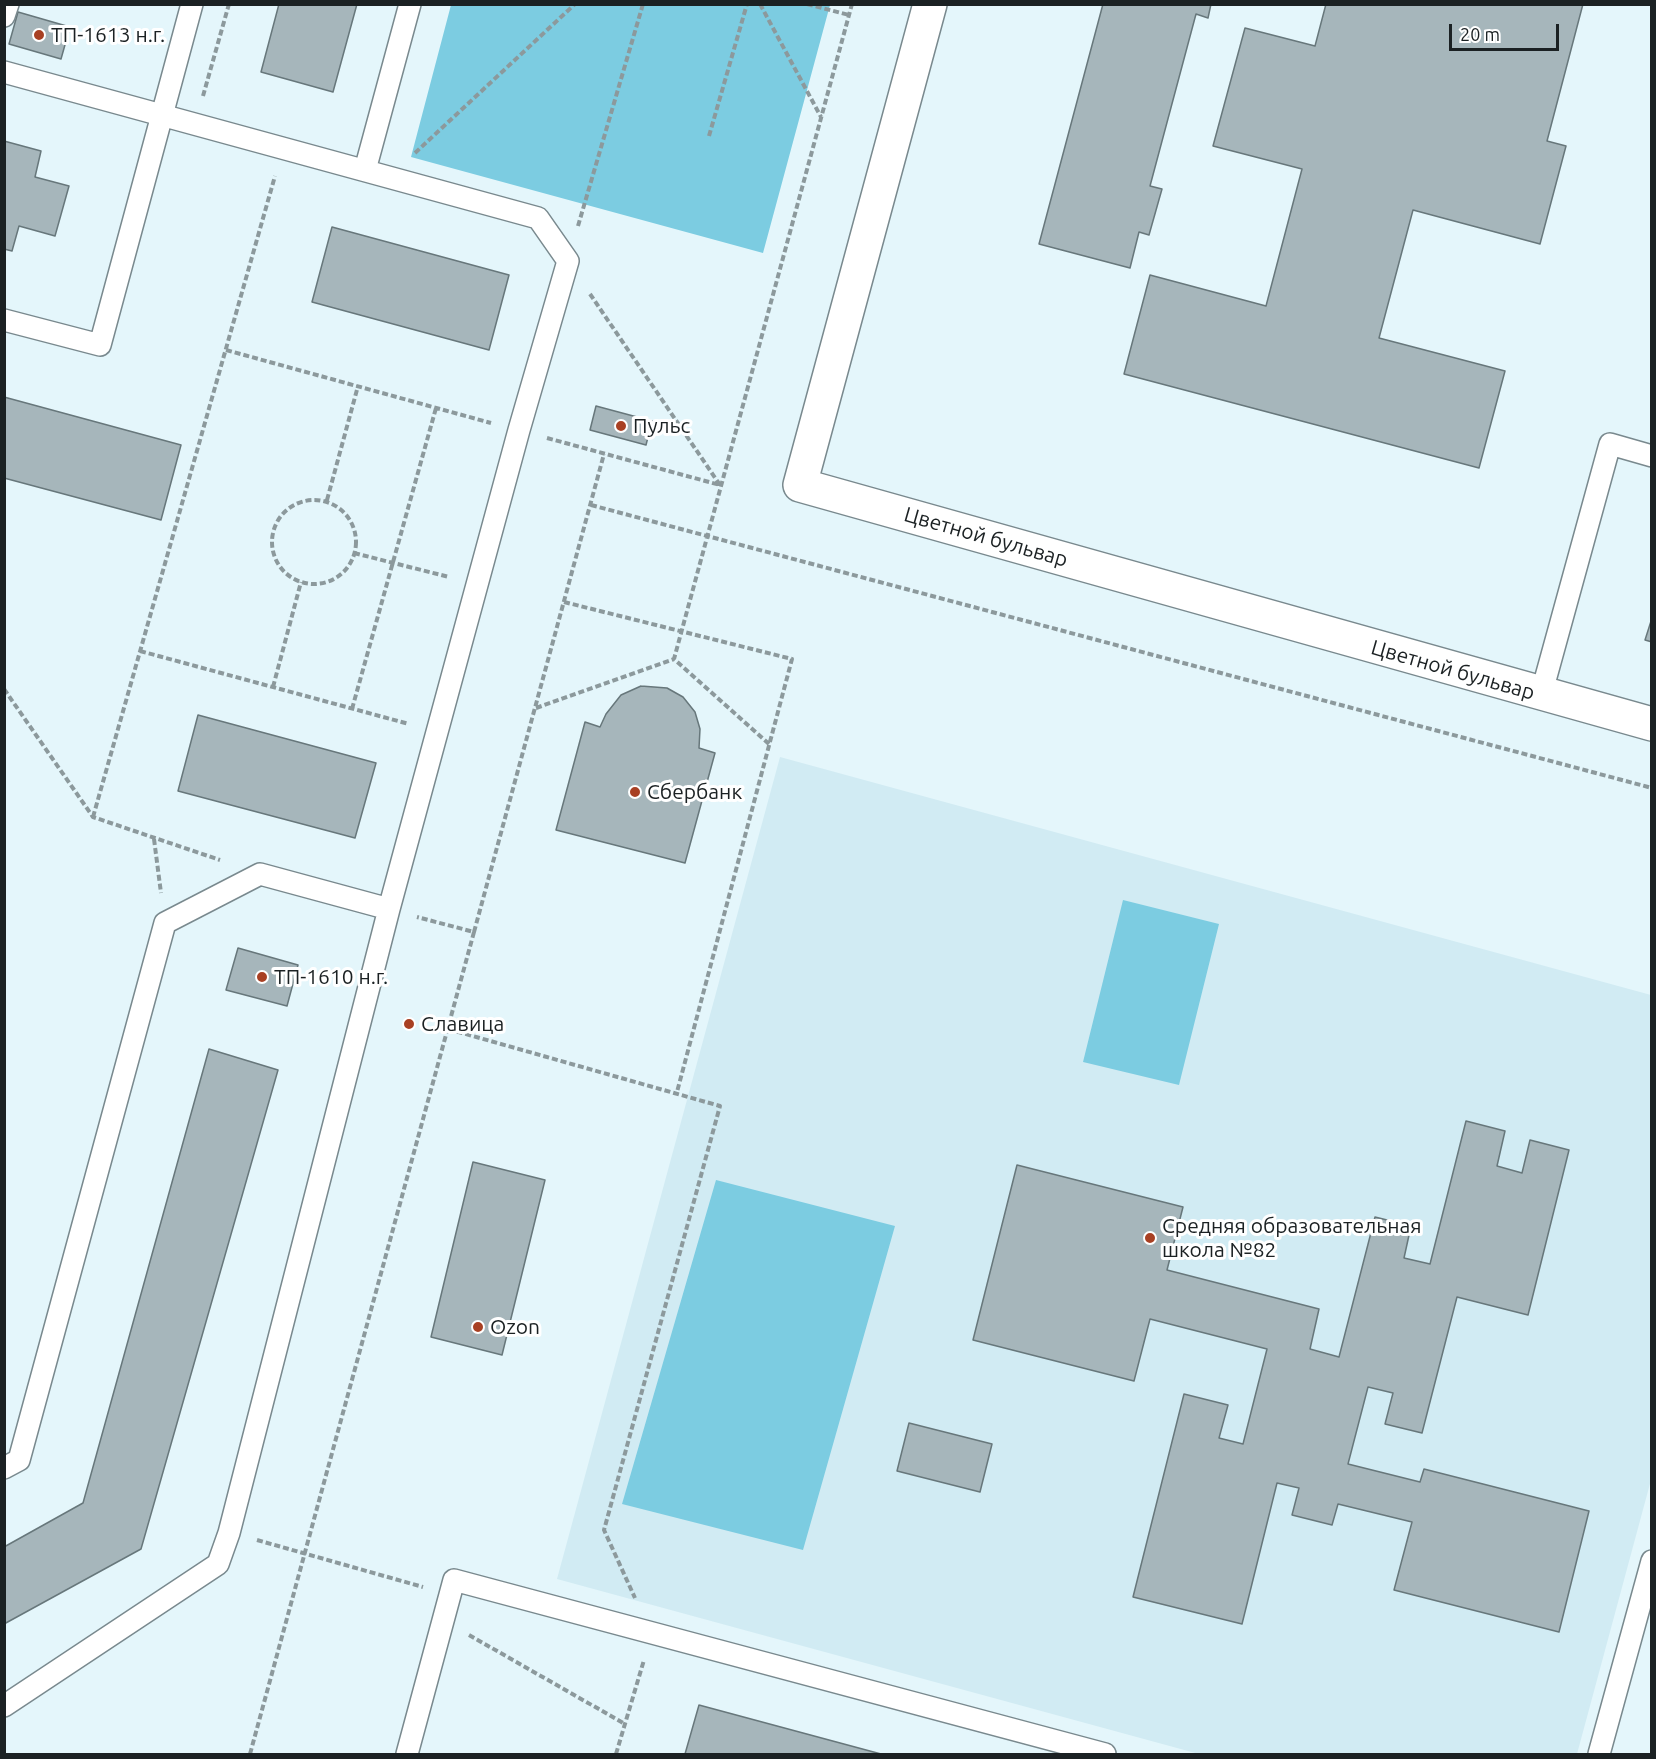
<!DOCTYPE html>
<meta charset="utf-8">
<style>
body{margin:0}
#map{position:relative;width:1656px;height:1759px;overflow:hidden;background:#e4f6fb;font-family:Ubuntu,sans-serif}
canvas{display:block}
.frame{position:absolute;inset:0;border:6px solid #1b2123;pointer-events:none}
.scale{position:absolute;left:1449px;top:24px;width:110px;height:27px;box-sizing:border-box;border:3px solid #1b2123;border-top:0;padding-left:8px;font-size:18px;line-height:21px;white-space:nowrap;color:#1b2123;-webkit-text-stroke:4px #fff;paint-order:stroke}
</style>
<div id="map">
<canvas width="1656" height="1759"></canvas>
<div class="frame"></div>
<div class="scale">20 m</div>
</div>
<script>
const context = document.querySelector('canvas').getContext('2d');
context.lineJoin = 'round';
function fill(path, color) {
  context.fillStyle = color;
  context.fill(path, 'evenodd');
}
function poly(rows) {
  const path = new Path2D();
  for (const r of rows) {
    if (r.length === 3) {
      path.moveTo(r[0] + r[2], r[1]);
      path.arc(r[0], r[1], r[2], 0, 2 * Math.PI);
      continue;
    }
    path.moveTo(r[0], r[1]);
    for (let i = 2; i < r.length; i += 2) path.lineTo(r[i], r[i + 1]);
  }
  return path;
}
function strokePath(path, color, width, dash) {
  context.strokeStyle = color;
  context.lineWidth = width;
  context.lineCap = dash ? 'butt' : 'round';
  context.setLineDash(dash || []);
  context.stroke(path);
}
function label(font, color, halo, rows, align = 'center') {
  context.font = font + ' Ubuntu,sans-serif';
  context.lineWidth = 6;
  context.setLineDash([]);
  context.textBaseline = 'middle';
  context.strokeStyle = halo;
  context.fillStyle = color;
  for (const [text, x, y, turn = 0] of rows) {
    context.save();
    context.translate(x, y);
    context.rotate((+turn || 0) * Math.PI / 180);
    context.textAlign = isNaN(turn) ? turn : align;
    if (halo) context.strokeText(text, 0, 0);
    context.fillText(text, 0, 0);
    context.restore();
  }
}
const built = poly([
 [780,757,1651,995,1651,1480,1577,1754,1199,1754,557,1579]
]);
const green = poly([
 [451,5,830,5,763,253,411,157],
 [1123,900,1219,924,1179,1085,1083,1062],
 [716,1180,895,1226,803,1550,622,1504]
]);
const building = poly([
 [279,4,357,4,333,92,261,72,279,4],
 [1103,4,1211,4,1208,18,1196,14,1150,186,1162,189,1149,235,1139,232,1130,268,1039,244,1103,4],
 [1326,4,1583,4,1547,141,1566,146,1540,244,1413,210,1379,338,1505,371,1479,468,1124,374,1150,275,1266,306,1302,169,1213,146,1245,28,1315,46,1326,4],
 [18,12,70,27,61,59,9,44,18,12],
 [4,141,41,151,35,177,69,186,55,236,19,226,12,251,4,249,4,141],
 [332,227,509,275,489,350,312,302,332,227],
 [4,397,181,445,161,520,4,478,4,397],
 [596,406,652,421,646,445,590,430,596,406],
 [1652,618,1652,642,1645,640,1652,618],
 [641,686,667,688,683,697,695,712,700,729,699,748,715,753,685,863,556,830,585,722,600,727,606,714,621,695,641,686],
 [198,715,376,763,355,838,178,791,198,715],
 [238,948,298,965,287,1006,226,990,238,948],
 [209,1049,278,1070,141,1549,4,1624,4,1547,83,1503,209,1049],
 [1466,1121,1505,1131,1497,1166,1522,1173,1530,1140,1569,1150,1528,1315,1457,1297,1422,1433,1385,1424,1393,1393,1368,1387,1348,1464,1420,1482,1424,1469,1589,1511,1559,1632,1394,1590,1412,1522,1338,1504,1332,1525,1292,1515,1299,1488,1277,1483,1242,1624,1133,1597,1184,1394,1228,1405,1219,1438,1243,1444,1267,1349,1150,1319,1134,1381,973,1340,1017,1165,1183,1207,1167,1270,1319,1309,1310,1349,1339,1357,1375,1217,1411,1226,1404,1258,1430,1264,1466,1121],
 [473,1162,545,1180,502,1355,431,1337,473,1162],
 [909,1423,992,1444,980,1492,897,1471,909,1423],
 [699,1705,881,1754,685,1754,699,1705]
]);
const path = poly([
 [760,4,821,117],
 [807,4,849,15],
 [203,96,229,4],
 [709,136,747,4],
 [415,153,575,4],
 [578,226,643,4],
 [590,294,720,485],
 [226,350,491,423],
 [547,438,720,485],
 [327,500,358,386],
 [314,542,42],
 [591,505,1652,788],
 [354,553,449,577],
 [564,602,792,659,677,1092],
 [140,651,409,724],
 [273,687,301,582],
 [4,689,93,817,220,860],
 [536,708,674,659],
 [352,709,436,408],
 [769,744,674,659,852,4],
 [93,817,275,176],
 [154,839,161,893],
 [474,932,604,454],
 [448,1029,720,1106,604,1530,635,1598],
 [257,1540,423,1587],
 [469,1635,625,1724],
 [250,1754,474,932,417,917],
 [616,1754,644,1660]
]);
const service = poly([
 [4,16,8,4],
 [4,72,538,218,568,261,519,430,389,909,229,1533,218,1564,4,1706],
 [365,170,410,4],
 [4,320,100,345,192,4],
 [1541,695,1610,444,1652,456],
 [4,1468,19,1460,165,923,260,874,389,909],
 [407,1754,454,1580,1105,1754],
 [1599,1754,1652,1561]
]);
const minor = poly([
 [930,4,800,485,1652,724]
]);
const markers = [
 [39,35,6,"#a84023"],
 [621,426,6,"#a84023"],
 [635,792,6,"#a84023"],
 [262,977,6,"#a84023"],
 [409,1024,6,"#a84023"],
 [1150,1238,6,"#a84023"],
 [478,1327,6,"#a84023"]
];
const poiNames = [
 ["ТП-1613 н.г.",51,35],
 ["Пульс",633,426],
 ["Сбербанк",647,792],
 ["ТП-1610 н.г.",274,977],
 ["Славица",421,1024],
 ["Средняя образовательная",1162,1226],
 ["школа №82",1162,1250],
 ["Ozon",490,1327]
];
const streetNames = [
 ["Цветной бульвар",986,537,16],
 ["Цветной бульвар",1453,670,16]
];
fill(built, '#d1ebf3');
fill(green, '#7ccce1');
fill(building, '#a6b6bb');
strokePath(building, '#67777b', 1.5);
strokePath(service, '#79898e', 24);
strokePath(minor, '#79898e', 36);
strokePath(path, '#8c999c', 4, [6, 3]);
strokePath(service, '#fff', 21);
strokePath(minor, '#fff', 33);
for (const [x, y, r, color] of markers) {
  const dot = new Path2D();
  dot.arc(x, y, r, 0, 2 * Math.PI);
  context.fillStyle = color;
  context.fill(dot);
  strokePath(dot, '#fff', 2);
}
label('21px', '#1b2123', '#fff', poiNames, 'left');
label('21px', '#1b2123', '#fff', streetNames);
</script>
